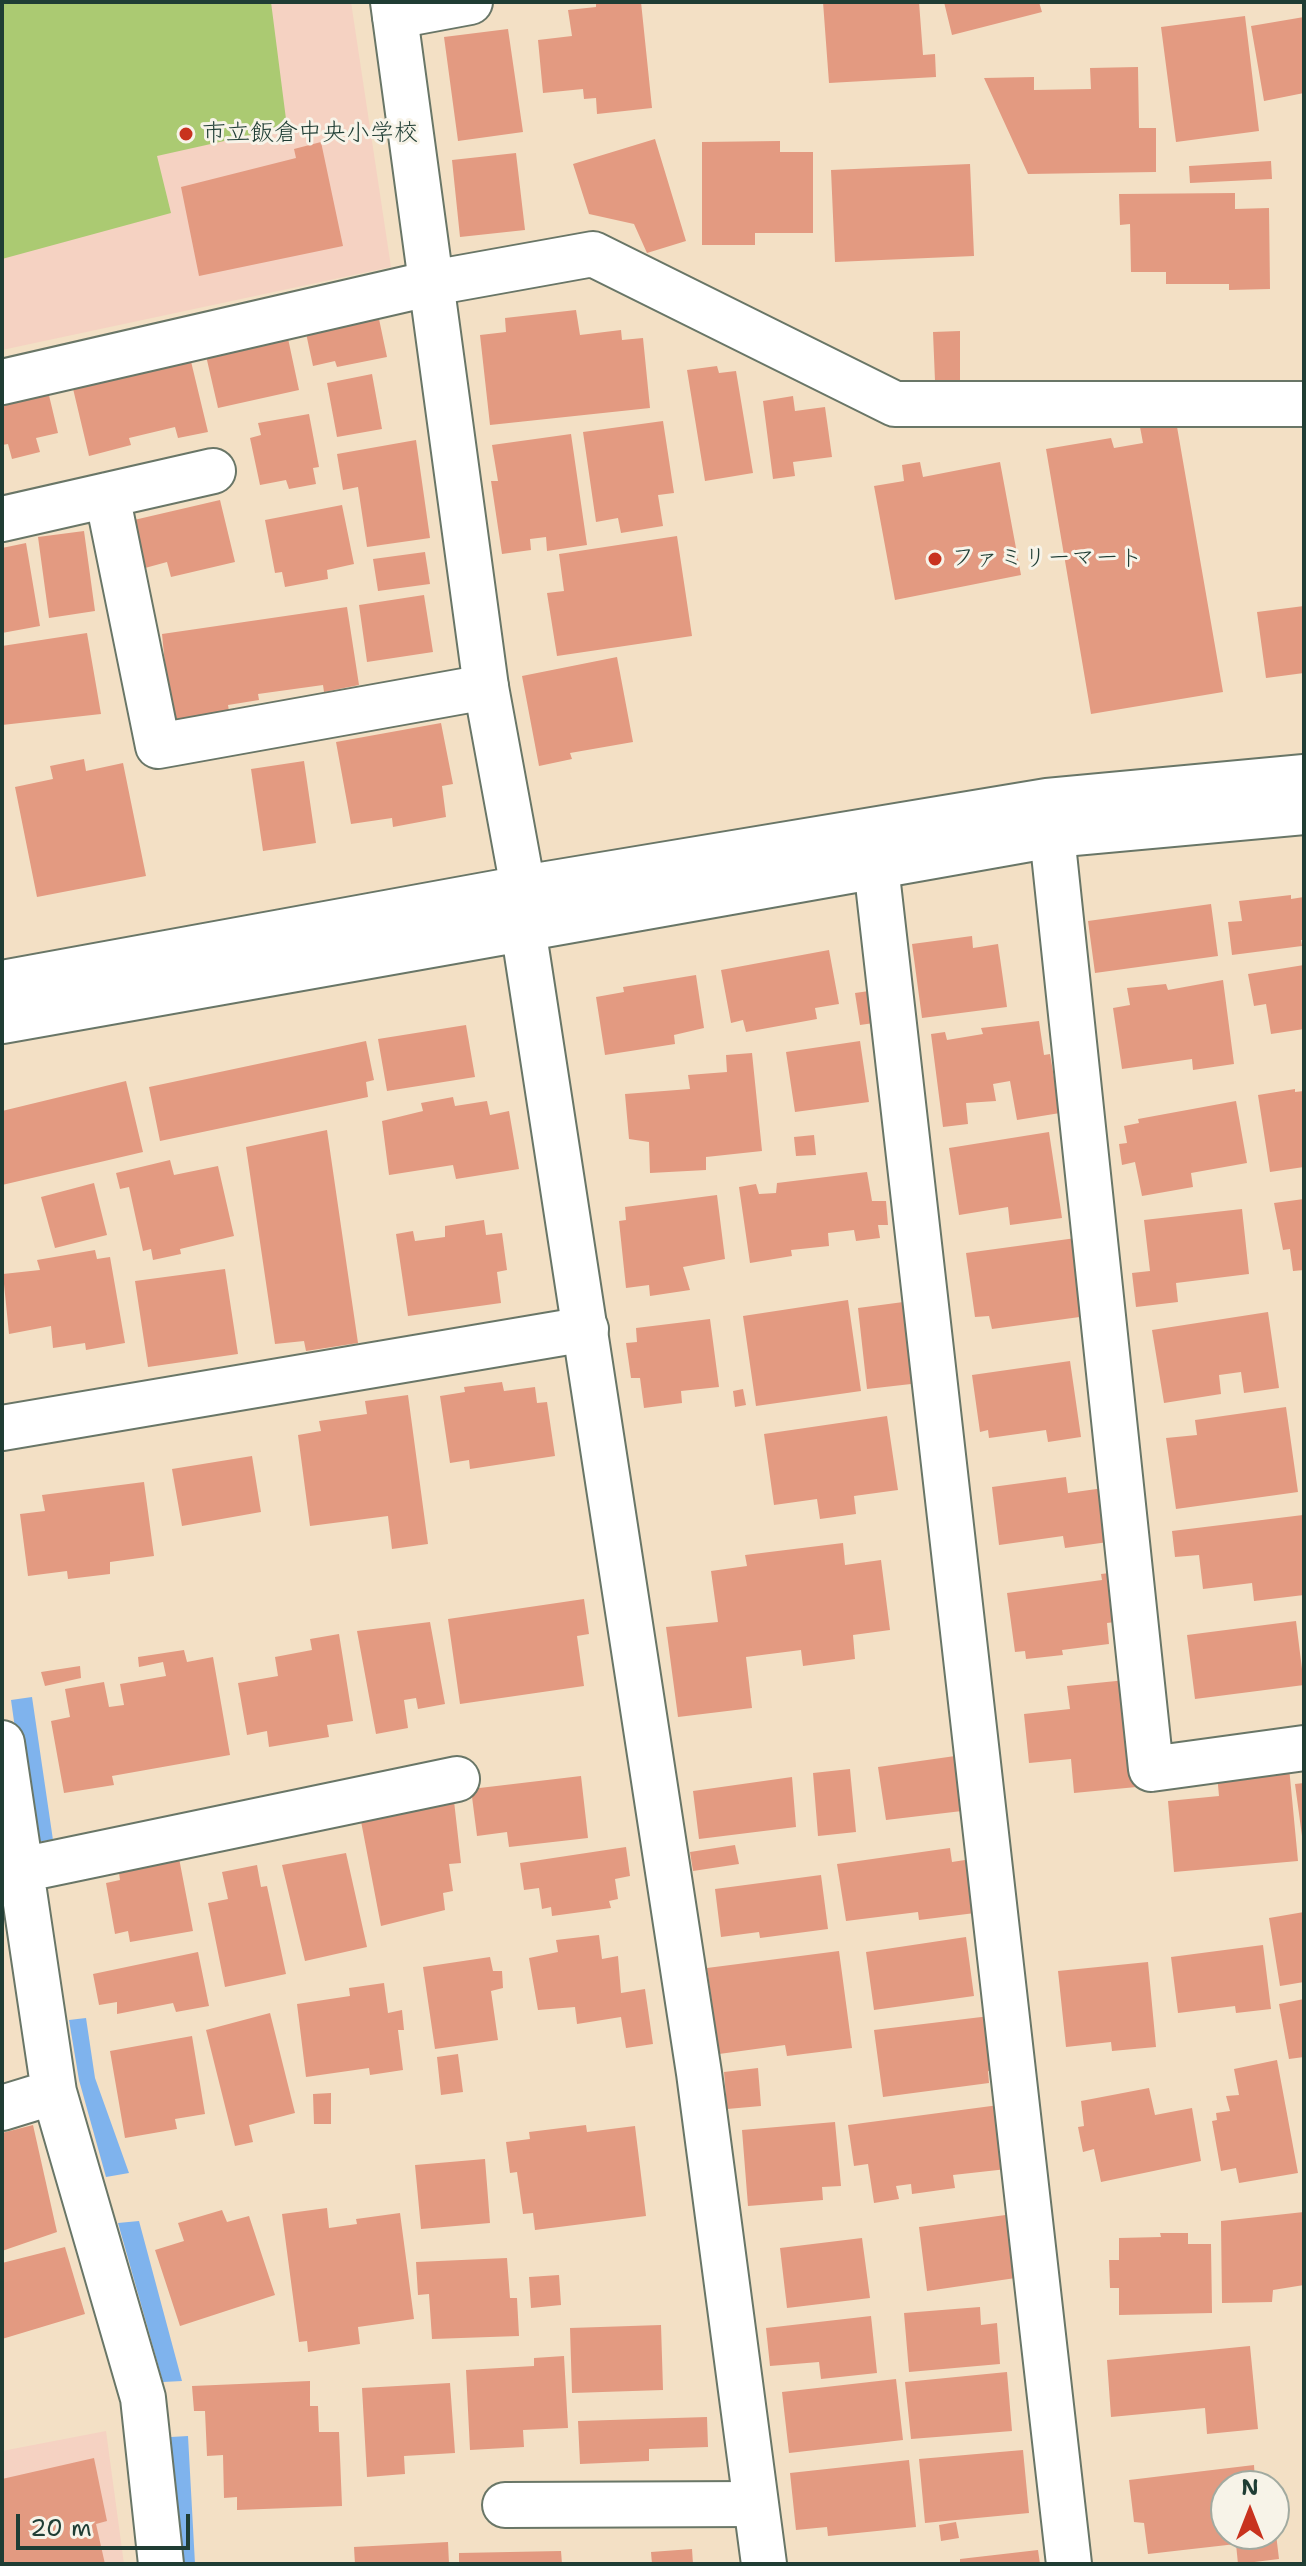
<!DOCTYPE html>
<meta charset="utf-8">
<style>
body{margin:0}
#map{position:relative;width:1306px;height:2566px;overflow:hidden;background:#f3e0c5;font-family:"Shantell Sans",sans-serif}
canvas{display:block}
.frame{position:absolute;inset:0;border:4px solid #1f3d34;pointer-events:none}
.north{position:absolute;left:1210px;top:2470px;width:80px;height:80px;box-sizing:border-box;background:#f7f3e8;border:2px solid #a1aaa0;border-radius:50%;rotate:0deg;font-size:22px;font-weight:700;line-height:32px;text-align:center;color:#1f3d34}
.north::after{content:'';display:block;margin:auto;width:28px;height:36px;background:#c8321e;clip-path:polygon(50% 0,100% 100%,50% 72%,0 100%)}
.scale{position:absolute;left:16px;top:2514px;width:174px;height:36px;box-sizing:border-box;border:4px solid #1f3d34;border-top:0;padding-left:10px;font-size:24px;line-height:28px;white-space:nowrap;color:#1f3d34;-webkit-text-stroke:6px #f7f3e8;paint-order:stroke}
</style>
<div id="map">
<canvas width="1306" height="2566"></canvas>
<div class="frame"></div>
<div class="north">N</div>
<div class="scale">20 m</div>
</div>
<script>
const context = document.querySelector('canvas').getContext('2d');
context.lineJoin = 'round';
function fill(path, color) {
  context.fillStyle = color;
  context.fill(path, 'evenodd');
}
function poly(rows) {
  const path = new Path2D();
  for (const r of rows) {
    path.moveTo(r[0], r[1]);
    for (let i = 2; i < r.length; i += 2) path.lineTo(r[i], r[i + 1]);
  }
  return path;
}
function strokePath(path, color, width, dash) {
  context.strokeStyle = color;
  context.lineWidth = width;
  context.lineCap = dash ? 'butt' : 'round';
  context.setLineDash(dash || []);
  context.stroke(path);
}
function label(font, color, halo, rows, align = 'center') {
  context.font = font + ' "Shantell Sans","Klee One",sans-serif';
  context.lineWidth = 6;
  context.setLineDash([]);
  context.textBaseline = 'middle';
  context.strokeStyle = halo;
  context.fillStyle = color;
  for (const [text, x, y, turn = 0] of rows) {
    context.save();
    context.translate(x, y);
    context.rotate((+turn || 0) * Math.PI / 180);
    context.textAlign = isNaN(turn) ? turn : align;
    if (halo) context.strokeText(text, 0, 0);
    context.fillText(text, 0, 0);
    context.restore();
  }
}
const built = poly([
 [2,2,351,2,391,267,2,350],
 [106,2431,124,2564,2,2564,2,2451]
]);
const green = poly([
 [2,2,271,2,287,127,157,156,171,213,2,259]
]);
const water = poly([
 [32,1697,53,1840,31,1842,11,1700],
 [86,2018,95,2078,129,2173,106,2177,79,2080,69,2020],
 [139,2221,182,2381,163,2382,118,2223],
 [188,2436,195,2564,178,2564,171,2437]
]);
const building = poly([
 [600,2,641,2,652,108,597,114,596,98,584,99,583,89,543,93,538,40,572,36,568,10,596,7,596,3],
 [823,2,919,2,923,55,935,54,936,77,829,83],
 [944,2,1039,2,1042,12,952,35],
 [1245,16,1259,131,1176,142,1161,27],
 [1304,17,1304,93,1264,101,1251,26],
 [508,29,523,132,458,141,444,37],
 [1138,67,1139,128,1156,128,1156,172,1028,174,984,78,1034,77,1034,90,1091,89,1090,68],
 [655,139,686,241,647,253,634,224,589,214,573,164],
 [780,141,780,152,813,152,813,233,755,233,755,245,702,245,702,142],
 [321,142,343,246,199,276,181,187,296,158,294,149],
 [516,153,525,230,460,237,452,160],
 [1271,161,1272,179,1190,183,1189,166],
 [970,164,974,256,835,262,831,170],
 [1235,193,1235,209,1269,208,1270,289,1229,290,1229,284,1166,284,1166,272,1131,272,1130,224,1120,225,1119,194],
 [576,310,580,335,621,330,622,340,643,338,650,408,490,425,480,335,506,332,505,318],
 [303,319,379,319,387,357,337,367,335,361,313,366],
 [286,329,299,390,218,408,204,347],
 [960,331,960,380,935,381,933,332],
 [188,349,208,432,178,438,175,427,129,438,131,445,89,456,70,376],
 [717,366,719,373,736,371,753,473,705,481,687,370],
 [372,374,382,429,337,437,327,383],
 [47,387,58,433,36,438,40,452,12,459,8,444,2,445,2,398],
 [793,396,795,411,825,407,832,457,793,462,795,476,773,479,763,401],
 [309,414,319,467,313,468,316,484,289,489,286,480,260,485,250,438,261,435,258,423],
 [663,421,674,493,658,495,663,526,621,533,618,518,596,522,583,432],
 [1176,421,1223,692,1091,714,1046,449,1111,438,1114,448,1143,443,1140,427],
 [571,434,587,545,547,551,546,537,530,539,531,550,502,554,491,481,498,481,492,445],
 [416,440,430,538,367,547,358,487,343,490,337,454],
 [920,462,923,477,1000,462,1021,575,895,600,874,486,904,481,902,465],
 [220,500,235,562,171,577,167,562,145,568,134,520],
 [342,505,354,564,327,570,328,579,285,587,282,572,275,573,265,520],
 [84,531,95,611,49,618,38,537],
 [677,536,692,636,557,656,547,593,564,591,559,554],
 [26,543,40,626,2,633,2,548],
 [425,552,430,584,378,591,373,559],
 [424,595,433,652,367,662,359,605],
 [1304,606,1304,673,1266,678,1257,612],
 [347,607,359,685,324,692,323,685,258,694,259,700,228,705,229,711,179,721,170,715,162,634],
 [87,633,101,714,2,725,2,646],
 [617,657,633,742,570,753,572,759,539,766,522,676],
 [441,723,453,784,442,786,446,817,393,827,392,818,351,824,336,742],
 [84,759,86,771,123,763,146,876,37,897,15,787,53,779,50,766],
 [304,761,316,843,263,851,251,769],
 [1291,895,1291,899,1304,897,1304,940,1301,940,1302,946,1232,955,1228,922,1242,921,1239,901],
 [1211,904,1218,956,1095,973,1088,921],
 [972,936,973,948,998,944,1007,1007,922,1018,912,944],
 [829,950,839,1004,815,1008,817,1019,746,1032,743,1020,731,1023,721,970],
 [1304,965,1304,1029,1271,1034,1266,1004,1254,1006,1248,974],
 [696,975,704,1028,674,1035,675,1044,605,1055,596,997,624,992,623,987],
 [1223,980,1234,1064,1193,1070,1192,1059,1122,1069,1113,1008,1130,1005,1127,988,1166,984,1168,990],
 [869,991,874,1023,860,1025,855,993],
 [1039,1021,1044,1055,1050,1054,1060,1113,1017,1120,1010,1081,993,1084,996,1101,966,1103,968,1124,943,1127,931,1034,945,1032,947,1040,983,1034,981,1028],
 [466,1025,475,1077,387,1091,378,1039],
 [366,1041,374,1080,366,1082,368,1097,160,1141,149,1087],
 [860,1041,869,1102,795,1112,786,1052],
 [752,1053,762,1151,706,1157,706,1170,650,1173,649,1142,629,1139,625,1094,690,1089,688,1075,727,1072,726,1055],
 [126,1081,143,1152,2,1185,2,1111],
 [1295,1089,1295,1092,1304,1091,1304,1158,1302,1158,1304,1167,1270,1172,1258,1095],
 [453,1097,455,1106,487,1101,490,1115,509,1111,519,1169,456,1179,453,1165,389,1175,382,1121,423,1111,421,1103],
 [1236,1101,1247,1163,1191,1173,1193,1187,1142,1196,1135,1162,1122,1165,1119,1144,1127,1143,1124,1126,1139,1123,1138,1119],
 [327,1130,358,1343,306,1351,304,1341,275,1344,246,1147],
 [1049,1132,1062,1218,1010,1225,1008,1207,959,1215,949,1148],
 [814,1135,816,1155,796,1156,794,1137],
 [170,1160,174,1175,218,1166,234,1236,180,1249,181,1254,153,1260,151,1249,143,1251,129,1187,120,1189,116,1173],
 [867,1172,872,1201,886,1201,888,1225,878,1225,880,1238,856,1241,854,1230,828,1233,829,1246,791,1250,792,1256,750,1263,739,1187,756,1184,759,1194,776,1193,777,1183],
 [94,1183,107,1235,55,1248,41,1197],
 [717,1195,725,1259,683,1267,690,1290,650,1296,649,1285,626,1288,619,1221,626,1220,625,1207],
 [1304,1199,1304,1270,1293,1271,1290,1249,1283,1250,1274,1203],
 [1242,1209,1249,1274,1176,1283,1178,1302,1136,1307,1132,1273,1150,1271,1144,1220],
 [484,1220,486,1235,502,1233,507,1270,497,1272,501,1303,408,1316,396,1234,413,1231,415,1241,445,1237,445,1226],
 [1076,1238,1087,1316,992,1329,989,1316,975,1317,966,1253],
 [95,1250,97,1259,110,1257,125,1343,86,1350,85,1343,53,1348,51,1326,9,1334,3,1274,40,1270,37,1260],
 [225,1269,238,1354,148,1367,135,1281],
 [848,1300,861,1391,756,1406,743,1316],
 [911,1301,920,1383,867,1389,858,1308],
 [1268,1312,1279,1388,1244,1393,1241,1372,1219,1375,1221,1394,1164,1403,1152,1330],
 [710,1319,719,1387,681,1391,682,1403,644,1408,640,1378,631,1378,626,1343,637,1342,636,1328],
 [1070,1361,1081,1437,1048,1442,1046,1430,989,1438,988,1430,980,1432,972,1375],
 [502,1382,504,1391,535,1387,537,1403,547,1402,555,1456,470,1469,469,1460,450,1463,440,1396,465,1392,464,1387],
 [743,1389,746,1405,735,1407,733,1391],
 [408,1395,428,1544,392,1549,388,1516,310,1526,298,1435,321,1431,319,1421,367,1414,365,1401],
 [1286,1407,1298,1492,1176,1509,1166,1438,1197,1435,1195,1420],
 [887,1416,898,1490,854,1496,856,1514,820,1519,817,1499,774,1505,764,1434],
 [252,1456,261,1512,182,1526,172,1469],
 [1066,1477,1068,1493,1111,1487,1108,1542,1065,1548,1063,1536,999,1545,992,1487],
 [144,1482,154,1556,110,1562,110,1574,68,1579,67,1571,28,1576,20,1514,45,1511,42,1495],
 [1303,1515,1304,1595,1254,1601,1252,1583,1203,1589,1199,1555,1175,1557,1172,1531],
 [843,1543,845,1565,881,1560,890,1630,853,1635,855,1659,803,1666,801,1650,746,1657,752,1708,678,1717,666,1627,718,1622,711,1571,747,1566,745,1555],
 [1127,1571,1115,1622,1107,1623,1109,1644,1062,1650,1063,1655,1026,1659,1025,1651,1015,1652,1007,1593,1102,1580,1101,1574],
 [584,1599,589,1634,577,1636,584,1686,460,1704,448,1619],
 [1296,1621,1304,1685,1195,1699,1187,1635],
 [430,1622,445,1704,418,1709,416,1698,404,1700,408,1728,376,1734,357,1631],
 [339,1634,353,1721,327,1725,329,1737,269,1747,267,1731,247,1735,238,1683,278,1676,275,1657,312,1650,310,1639],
 [184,1650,187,1662,213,1657,230,1755,112,1776,114,1785,64,1793,51,1721,70,1717,65,1689,104,1682,109,1707,124,1705,120,1684,166,1676,163,1662,139,1667,138,1657],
 [80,1666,81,1678,45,1686,41,1672],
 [1136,1679,1147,1786,1074,1793,1071,1759,1029,1763,1024,1714,1070,1709,1067,1686],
 [955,1756,962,1811,886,1820,878,1767],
 [1289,1767,1298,1861,1174,1872,1168,1801,1219,1796,1217,1774],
 [850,1769,856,1832,818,1836,813,1773],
 [581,1776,588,1838,509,1847,507,1832,477,1836,471,1789],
 [792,1777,796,1827,699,1839,693,1791],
 [1304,1783,1304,1836,1302,1836,1295,1784],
 [453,1792,461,1863,449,1864,453,1891,443,1893,445,1910,381,1926,360,1816],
 [735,1845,739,1864,693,1871,690,1852],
 [626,1847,630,1876,615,1879,618,1899,609,1901,611,1908,552,1916,551,1907,542,1909,539,1888,524,1890,520,1863],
 [950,1848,952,1862,978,1858,975,1913,919,1920,918,1912,846,1921,837,1864],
 [178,1853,193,1931,130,1942,128,1931,115,1934,106,1883,120,1880,118,1866],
 [346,1853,367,1947,305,1961,282,1865],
 [257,1865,261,1887,267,1886,286,1974,225,1987,208,1903,228,1899,222,1872],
 [821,1875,828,1929,760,1938,759,1932,721,1937,715,1889],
 [1304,1912,1304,1982,1280,1986,1269,1918],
 [599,1935,602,1959,618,1956,621,1993,645,1989,653,2044,626,2048,621,2017,577,2024,575,2007,538,2010,529,1958,558,1952,556,1940],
 [966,1937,974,1996,874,2010,866,1952],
 [1263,1945,1271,2009,1236,2013,1235,2006,1178,2013,1171,1957],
 [839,1951,852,2048,787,2056,785,2045,719,2054,707,1968],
 [198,1952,209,2006,176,2012,173,2003,117,2014,117,2002,99,2005,93,1974],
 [490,1957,493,1971,502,1971,503,1988,491,1991,498,2040,435,2049,423,1967],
 [1148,1962,1156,2047,1112,2051,1111,2042,1066,2047,1058,1971],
 [384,1983,388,2013,402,2010,404,2030,398,2030,403,2070,370,2075,369,2068,306,2077,297,2004,350,1996,349,1988],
 [1304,1999,1304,2057,1289,2059,1279,2004],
 [270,2013,295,2113,249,2125,253,2142,235,2146,206,2030],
 [998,2015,1005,2069,988,2071,989,2083,883,2097,874,2030],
 [192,2036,205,2114,175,2119,177,2129,125,2138,110,2051],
 [458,2054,463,2092,441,2095,437,2057],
 [1277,2060,1298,2173,1239,2183,1236,2168,1221,2171,1212,2121,1217,2120,1216,2113,1230,2111,1226,2096,1239,2095,1234,2069],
 [758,2068,761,2106,727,2109,724,2072],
 [1149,2088,1155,2115,1192,2108,1201,2161,1101,2182,1094,2149,1083,2152,1078,2127,1084,2126,1081,2101],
 [331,2093,331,2124,314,2124,313,2094],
 [999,2105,1007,2169,953,2175,955,2188,912,2194,911,2184,896,2186,899,2199,874,2203,868,2164,854,2166,848,2125],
 [835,2122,841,2186,822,2187,823,2200,748,2206,742,2130],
 [33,2125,57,2232,2,2251,2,2133],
 [586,2125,587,2132,635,2126,646,2216,535,2230,533,2213,523,2214,517,2172,510,2173,506,2142,530,2139,529,2132],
 [485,2159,490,2223,421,2229,415,2165],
 [327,2208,329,2228,357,2224,356,2219,400,2213,414,2319,358,2327,360,2344,308,2352,307,2341,299,2342,282,2214],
 [222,2210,227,2222,249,2216,275,2295,180,2326,155,2250,184,2241,178,2223],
 [1027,2212,1036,2275,927,2291,919,2227],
 [1304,2212,1304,2285,1273,2290,1272,2302,1222,2303,1221,2221],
 [1160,2233,1188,2233,1188,2244,1211,2244,1212,2313,1119,2315,1119,2288,1110,2288,1109,2260,1119,2260,1119,2238,1161,2237],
 [862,2238,870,2298,787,2308,780,2248],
 [65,2247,85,2314,2,2339,2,2263],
 [507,2258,510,2298,517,2298,519,2336,432,2339,429,2294,418,2295,416,2262],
 [559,2275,561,2305,531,2308,529,2277],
 [980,2307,981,2325,997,2323,1000,2364,909,2372,904,2313],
 [871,2316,877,2373,821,2379,819,2362,770,2366,766,2328],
 [661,2325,663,2390,572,2393,570,2328],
 [1250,2346,1258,2429,1207,2434,1205,2408,1111,2417,1107,2360],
 [564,2356,568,2428,523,2430,524,2447,470,2450,466,2370,534,2366,534,2358],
 [1007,2372,1012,2431,911,2439,905,2382],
 [896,2379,903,2440,789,2453,782,2392],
 [310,2381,310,2406,318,2406,319,2432,339,2432,342,2506,237,2510,237,2497,224,2498,223,2455,207,2456,205,2411,194,2411,192,2386],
 [450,2383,455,2453,404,2456,405,2474,367,2477,362,2388],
 [707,2417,708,2447,649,2449,649,2461,580,2464,578,2421],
 [1023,2450,1029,2513,925,2523,919,2459],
 [94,2458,107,2521,96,2524,105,2564,2,2564,2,2479],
 [909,2460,916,2527,828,2536,827,2527,796,2530,790,2473],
 [1254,2465,1255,2481,1270,2479,1271,2486,1226,2486,1226,2534,1276,2534,1279,2559,1238,2564,1236,2544,1148,2554,1144,2523,1134,2522,1129,2480],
 [956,2522,959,2538,941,2541,939,2525],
 [448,2542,449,2564,355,2564,354,2547],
 [692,2549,693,2564,652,2564,651,2552],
 [1038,2550,1040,2564,960,2564,960,2559],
 [561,2551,562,2564,459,2564,459,2553]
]);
const minor = poly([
 [395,16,470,2],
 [2,382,432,283,593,254,895,404,1304,404],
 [107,495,158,746,486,687],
 [2,519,213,471],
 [1052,835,1151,1769,1304,1748],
 [876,866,1069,2564],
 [2,1428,586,1329],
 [2,1743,54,2092,143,2398,161,2564],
 [21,1870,457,1779],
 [2,2108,54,2092],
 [505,2505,755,2504]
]);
const tertiary = poly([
 [393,2,486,687,523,888,523,928,699,2073,764,2564],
 [2,983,523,888,1047,801,1304,777],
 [2,1021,1052,835,1304,812]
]);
const markers = [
 [186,134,8,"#c8321e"],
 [935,559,8,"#c8321e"]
];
const poiNames = [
 ["市立飯倉中央小学校",202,134],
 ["ファミリーマート",951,559]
];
fill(built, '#f5d2c2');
fill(green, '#abca72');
fill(water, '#7fb3ed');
fill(building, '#e39a81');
strokePath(minor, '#697667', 48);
strokePath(tertiary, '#697667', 48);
strokePath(minor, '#fff', 44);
strokePath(tertiary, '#fff', 44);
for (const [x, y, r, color] of markers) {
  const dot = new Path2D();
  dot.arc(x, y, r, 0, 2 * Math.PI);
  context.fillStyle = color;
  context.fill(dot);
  strokePath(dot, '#f7f3e8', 3);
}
label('24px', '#1f3d34', '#f7f3e8', poiNames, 'left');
</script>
